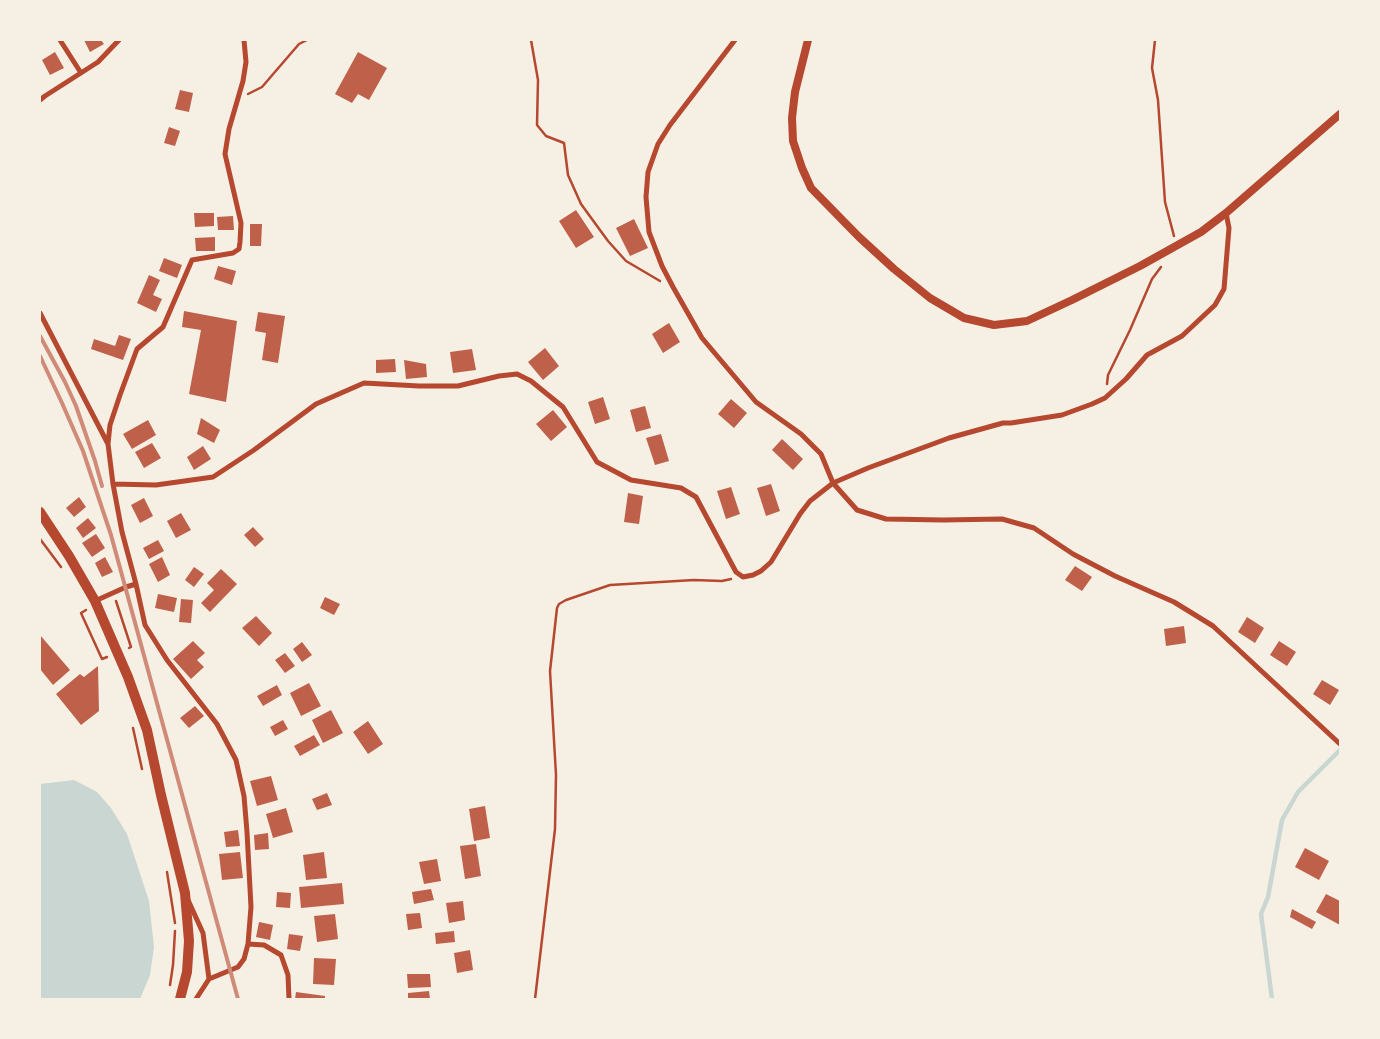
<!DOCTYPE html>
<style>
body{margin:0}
#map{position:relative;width:1380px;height:1039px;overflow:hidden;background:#f6efe4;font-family:"Sofia Sans Condensed",sans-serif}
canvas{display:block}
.frame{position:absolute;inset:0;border:41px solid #f6efe4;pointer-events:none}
</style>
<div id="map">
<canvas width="1380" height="1039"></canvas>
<div class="frame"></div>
</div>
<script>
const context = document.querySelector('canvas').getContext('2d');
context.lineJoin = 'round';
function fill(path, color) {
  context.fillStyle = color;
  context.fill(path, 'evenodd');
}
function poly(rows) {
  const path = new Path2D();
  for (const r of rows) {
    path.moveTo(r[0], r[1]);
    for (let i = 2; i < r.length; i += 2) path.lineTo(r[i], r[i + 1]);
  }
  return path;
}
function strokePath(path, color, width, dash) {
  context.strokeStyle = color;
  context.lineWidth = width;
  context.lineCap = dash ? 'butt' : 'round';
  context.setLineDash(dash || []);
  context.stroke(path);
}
const water = poly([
 [74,780,97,792,111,808,127,834,149,901,154,947,150,975,140,999,40,999,40,784]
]);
const stream = poly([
 [1272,999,1261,914,1268,897,1282,820,1298,792,1340,750]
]);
const building = poly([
 [84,40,101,40,104,44,90,52],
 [55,52,64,68,50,75,42,60],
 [358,52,387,68,369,100,358,94,352,103,335,94],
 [180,90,193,93,189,112,175,109],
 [169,127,180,131,175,146,164,143],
 [576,210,594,237,576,248,559,221],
 [194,213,214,213,214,226,195,227],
 [233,216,234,230,218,230,217,217],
 [634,219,648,248,630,256,616,228],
 [250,224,262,224,261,246,250,246],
 [215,237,215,251,196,251,195,238],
 [164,258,182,265,177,278,159,271],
 [218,266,236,271,232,285,214,279],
 [149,275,160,280,153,295,162,299,156,312,137,303],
 [184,311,237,321,226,402,189,394,201,330,182,327],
 [258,312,285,316,278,363,262,360,266,333,255,331],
 [669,323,680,342,663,353,652,334],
 [119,335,131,339,123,360,91,349,94,339,115,346],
 [545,348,559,366,543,380,528,362],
 [472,349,476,370,453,373,450,352],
 [395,359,396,372,376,373,376,360],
 [404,360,426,364,427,377,406,379],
 [603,397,610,419,595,424,588,402],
 [731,399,747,413,734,428,718,414],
 [645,406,651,428,636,432,630,410],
 [553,410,567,427,551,441,536,424],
 [201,418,220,430,214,443,197,434],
 [148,420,156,435,132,449,123,434],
 [661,434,669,461,655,465,646,438],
 [782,439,803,459,793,470,772,450],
 [152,443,161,458,144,468,135,452],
 [203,446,211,459,194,470,187,457],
 [771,484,780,511,766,516,757,488],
 [731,487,740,514,726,519,717,491],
 [628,493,643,496,639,524,624,522],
 [79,497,86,507,74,517,66,508],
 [144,498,153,516,140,523,131,505],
 [181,513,191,530,176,538,167,521],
 [88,518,96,528,83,538,76,528],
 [253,527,264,539,255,547,244,535],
 [96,534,105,548,92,557,82,543],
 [158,540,164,551,149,559,143,548],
 [105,557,113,572,102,577,95,563],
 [162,557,170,575,158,582,149,564],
 [1075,566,1092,577,1082,591,1065,580],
 [194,567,204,574,194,587,185,580],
 [221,569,237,584,210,612,201,603,214,590,207,583],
 [158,594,177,598,174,612,155,608],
 [325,597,340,604,334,615,320,608],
 [181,599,193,600,191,623,179,622],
 [256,616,272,633,259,646,242,628],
 [1247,617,1264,628,1255,643,1238,632],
 [1184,626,1186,643,1166,646,1164,629],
 [40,635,70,670,53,685,40,669],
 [193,641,205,653,197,660,204,667,191,679,173,659],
 [1279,641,1296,652,1287,666,1270,655],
 [302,642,312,655,302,662,293,649],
 [285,653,295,666,285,673,275,660],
 [98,666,99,711,81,725,56,694,80,674,84,677],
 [1322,680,1339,690,1330,705,1313,694],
 [309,683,321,706,301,716,290,693],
 [277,685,282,695,263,706,257,696],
 [195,706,204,716,189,728,180,718],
 [331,710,343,733,323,743,312,720],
 [283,720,288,729,275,736,270,727],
 [368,721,383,744,368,754,353,732],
 [314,735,320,745,300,756,294,746],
 [271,776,278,800,257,806,250,781],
 [327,793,332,805,317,810,312,799],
 [485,806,490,838,474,841,469,809],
 [286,808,293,832,273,838,266,814],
 [238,830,240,846,226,847,224,832],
 [268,833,269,849,255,850,254,835],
 [476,844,481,876,465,879,460,846],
 [1305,848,1329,861,1319,880,1295,867],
 [240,852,243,878,222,880,219,854],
 [324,852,327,878,306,880,303,855],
 [437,859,441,881,424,884,419,862],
 [342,883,344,904,301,908,299,887],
 [431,889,434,900,414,904,412,892],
 [277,892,291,893,290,908,276,907],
 [1326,894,1340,901,1340,925,1316,912],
 [463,901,465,920,449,923,446,903],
 [1292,909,1316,922,1312,929,1290,917],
 [420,913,422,928,408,930,406,914],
 [335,914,338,939,317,942,314,916],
 [259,922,273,925,270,940,256,937],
 [454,931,455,942,436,944,435,933],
 [289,934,303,936,300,951,287,949],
 [470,950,473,970,457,973,454,953],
 [314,958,336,959,334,985,313,984],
 [407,974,430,974,431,987,408,988],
 [429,991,430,999,408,999,408,993],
 [296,992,325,996,325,999,295,999]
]);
const path = poly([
 [531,40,538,80,537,125,546,136,564,143,568,175,581,204,608,241,626,261,660,281],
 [1155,40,1152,68,1158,100,1165,202,1174,236],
 [248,94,262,87,299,44,307,40],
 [1107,384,1108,375,1130,330,1152,279,1161,267],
 [40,539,61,567],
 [116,601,131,647,129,648],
 [86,610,81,613,102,659,107,657],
 [133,728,142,769],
 [167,872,175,923],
 [170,985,173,965,175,931],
 [535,999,555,829,556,775,550,671,557,608,559,604,566,600,610,585,694,580,722,581,731,579]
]);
const minor = poly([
 [60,40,81,73],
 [735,40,670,125,658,144,648,172,646,197,649,232,662,266,673,287,702,338,756,402,801,434,821,454,833,483,857,510,886,519,943,520,1002,519,1034,528,1073,554,1115,576,1174,602,1213,626,1340,744],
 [40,100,45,96,98,62,119,40],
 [40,313,108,444,113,484,122,532,136,584,145,625,167,660,217,724,236,760,244,796,247,832,251,907,248,944,244,959,238,967,209,979,196,999],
 [108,444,110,425,120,395,137,349,163,327,192,260,233,253,239,249,240,242,241,223,225,154,229,129,243,81,246,62,244,40],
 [113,484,156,485,213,477,254,450,316,404,364,383,419,386,458,386,499,376,517,374,531,381,563,407,597,462,631,480,681,488,696,497,736,572,743,577,753,575,761,571,771,562,800,514,810,501,833,483,868,468,949,438,1003,423,1011,423,1062,415,1092,404,1105,398,1126,379,1147,355,1182,336,1215,305,1224,289,1229,228,1226,213],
 [95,601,126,587,136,584],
 [188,900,203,933,209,979],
 [248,944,264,945,281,955,288,975,289,999]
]);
const tertiary = poly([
 [808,40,795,92,792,118,793,141,802,168,811,188,859,237,894,269,930,298,964,318,994,325,1027,321,1072,300,1140,266,1201,232,1226,213,1340,114]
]);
const trunk = poly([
 [40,512,69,556,95,601,128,677,147,730,161,795,185,893,189,941,187,972,180,999]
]);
const rail = poly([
 [40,336,65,382,76,406,95,461,102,486],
 [40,356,62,403,83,451,111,535,238,999]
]);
fill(water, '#c9d6d2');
strokePath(stream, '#c9d6d2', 4.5);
fill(building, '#bf614a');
strokePath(path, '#b5482f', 2.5);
strokePath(minor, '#b5482f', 5);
strokePath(tertiary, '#b5482f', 8);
strokePath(trunk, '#b5482f', 10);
strokePath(rail, '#cf8b77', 4);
</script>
